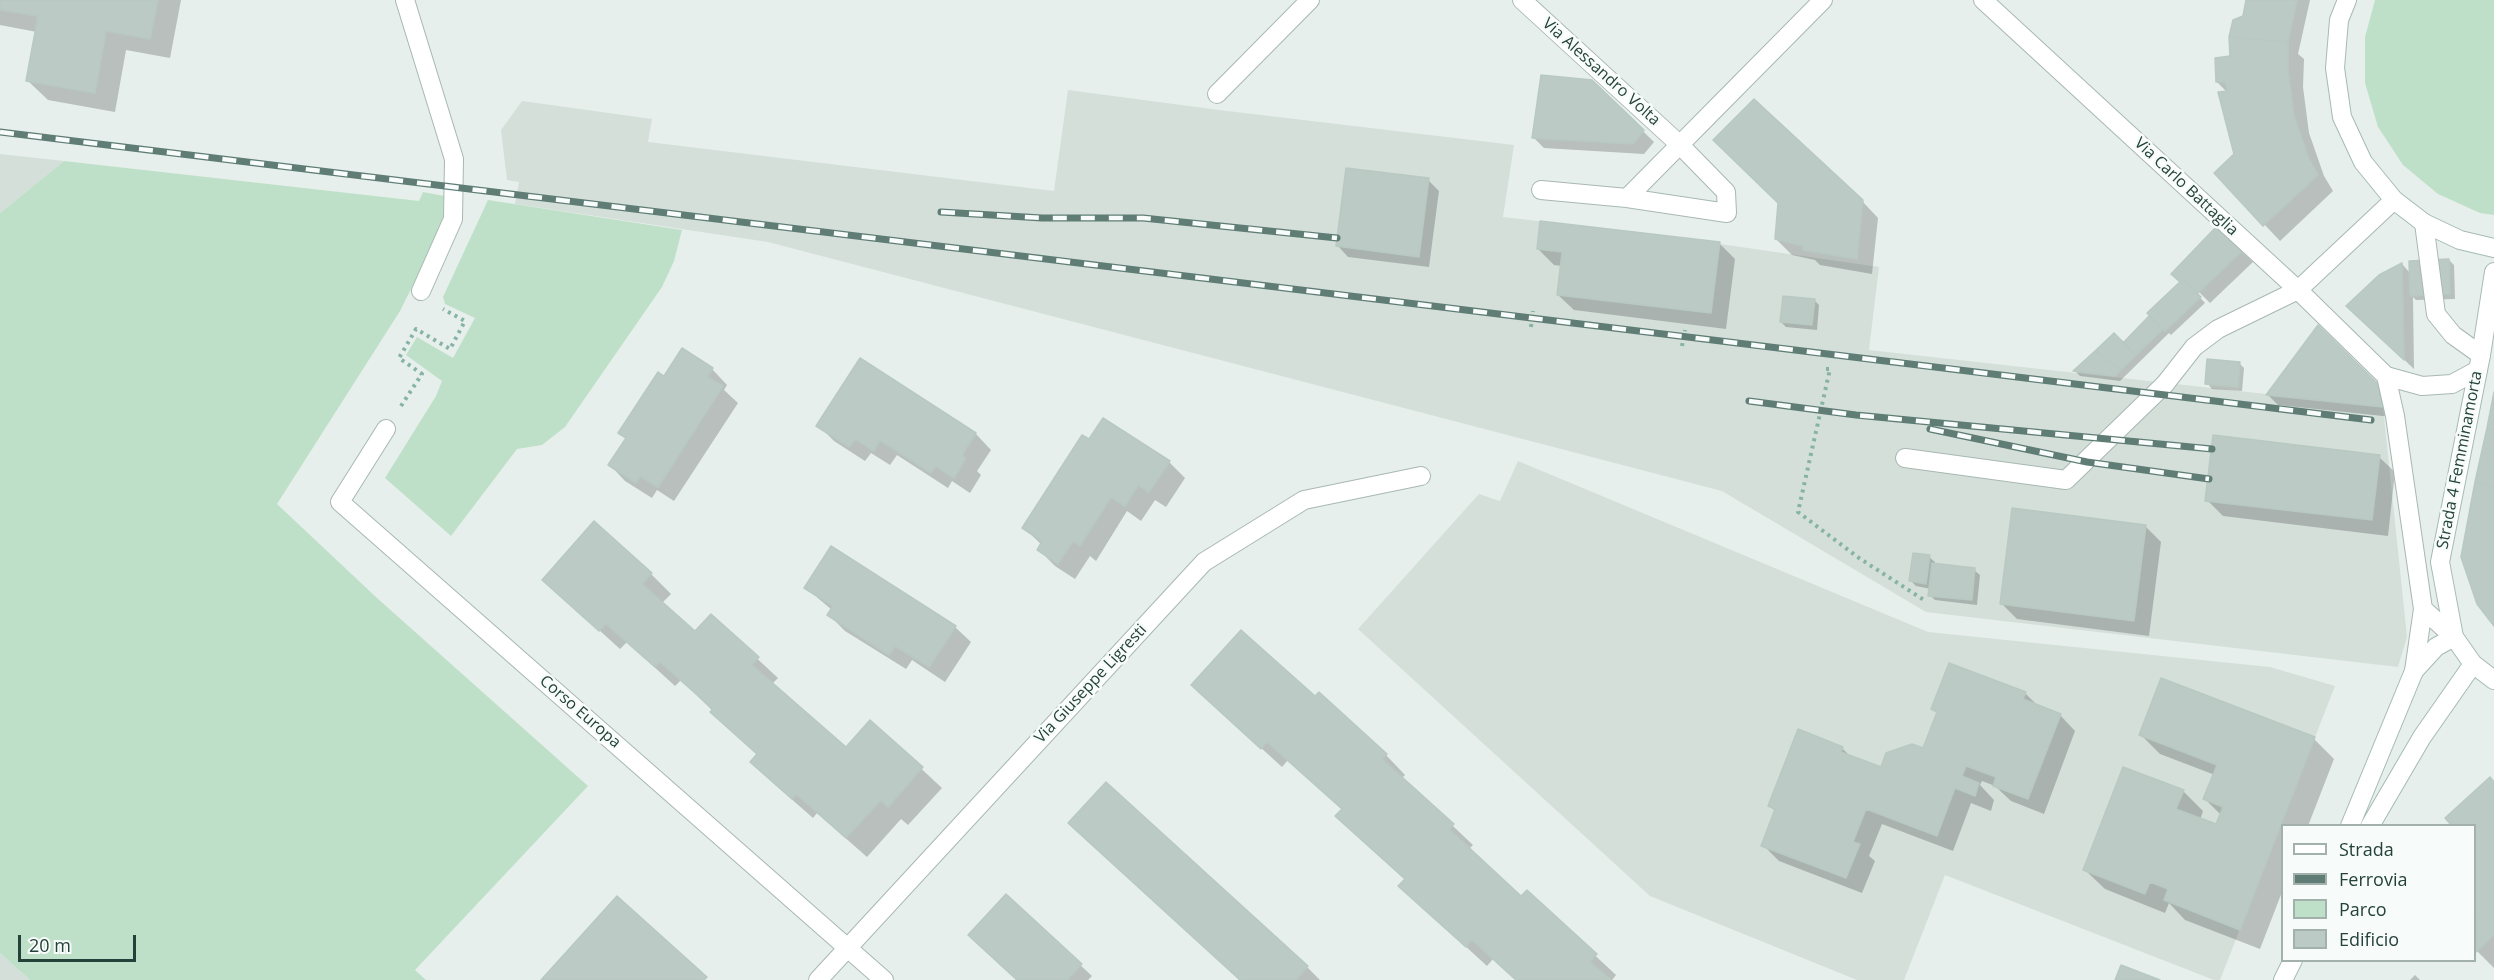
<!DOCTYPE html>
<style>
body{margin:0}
#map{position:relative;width:2494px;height:980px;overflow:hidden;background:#e6efeb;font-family:"Open Sans",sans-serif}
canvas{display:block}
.legend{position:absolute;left:2281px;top:824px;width:195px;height:138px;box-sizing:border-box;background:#f7fbf9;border:2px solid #a3b1ad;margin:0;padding:8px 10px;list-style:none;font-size:18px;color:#24423a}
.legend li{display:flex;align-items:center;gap:12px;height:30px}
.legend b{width:30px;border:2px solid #a3b1ad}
.scale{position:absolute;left:18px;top:935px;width:118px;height:27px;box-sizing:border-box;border:3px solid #24423a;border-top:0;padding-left:8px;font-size:18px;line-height:21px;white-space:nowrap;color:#24423a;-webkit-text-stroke:4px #f7fbf9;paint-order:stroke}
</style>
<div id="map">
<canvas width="2494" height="980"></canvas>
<ul class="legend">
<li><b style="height:8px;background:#fff"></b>Strada</li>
<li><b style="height:8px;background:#5f7d75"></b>Ferrovia</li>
<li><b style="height:16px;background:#bfe0c8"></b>Parco</li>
<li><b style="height:16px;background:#bbcac4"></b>Edificio</li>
</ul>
<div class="scale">20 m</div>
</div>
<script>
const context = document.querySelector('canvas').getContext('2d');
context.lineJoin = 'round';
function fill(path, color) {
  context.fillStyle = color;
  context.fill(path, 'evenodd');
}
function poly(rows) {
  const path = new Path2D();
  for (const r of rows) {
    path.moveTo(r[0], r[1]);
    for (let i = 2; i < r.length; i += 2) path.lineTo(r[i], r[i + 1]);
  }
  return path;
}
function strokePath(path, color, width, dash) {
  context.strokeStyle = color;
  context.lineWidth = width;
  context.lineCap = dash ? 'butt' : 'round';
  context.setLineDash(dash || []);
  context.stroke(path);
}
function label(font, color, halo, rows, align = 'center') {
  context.font = font + ' "Open Sans",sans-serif';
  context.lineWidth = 5;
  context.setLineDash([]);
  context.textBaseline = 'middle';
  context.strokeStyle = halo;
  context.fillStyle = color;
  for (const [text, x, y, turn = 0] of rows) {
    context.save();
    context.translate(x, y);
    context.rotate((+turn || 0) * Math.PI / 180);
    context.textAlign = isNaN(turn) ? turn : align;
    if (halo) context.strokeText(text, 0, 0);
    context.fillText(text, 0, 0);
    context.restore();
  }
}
const built = poly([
 [1068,90,1219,110,1514,145,1503,217,1720,242,1720,244,1879,267,1869,350,2383,407,2407,637,2398,667,1926,612,1722,491,768,242,515,204,519,182,507,180,501,130,522,101,652,119,648,142,1054,191],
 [0,154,64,161,0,213],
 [1518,461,1928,632,2270,667,2335,686,2220,980,2214,980,1945,875,1904,980,1857,980,1650,896,1358,629,1479,494,1500,501],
 [0,953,30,980,0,980]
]);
const green = poly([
 [2375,0,2494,0,2494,215,2480,213,2438,194,2403,165,2378,127,2365,83,2365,37],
 [64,161,419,201,423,192,444,196,443,225,400,311,277,504,377,598,588,786,415,970,426,980,30,980,0,953,0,213],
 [488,200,682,230,674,261,662,287,565,427,542,445,517,449,451,536,385,478,436,396,442,381,406,355,417,337,453,358,475,318,445,304,443,297]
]);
const shadow = poly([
 [0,0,181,0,170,58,126,50,115,112,48,100,28,81,37,32,0,25],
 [2248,0,2310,0,2298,54,2304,59,2303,87,2309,133,2324,176,2333,191,2280,241,2216,173,2235,154,2228,93,2217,82,2231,57],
 [1592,81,1654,142,1644,154,1544,148,1533,137],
 [1428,180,1439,191,1429,267,1348,257,1338,246],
 [1862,201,1878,218,1872,274,1820,265,1815,260,1792,255,1776,239,1780,203],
 [2217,229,2253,262,2210,303,2194,287,2192,289,2205,303,2171,335,2169,333,2120,381,2080,376,2075,371,2114,335,2123,345,2151,316,2182,282,2173,274],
 [1719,243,1735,259,1726,329,1574,310,1558,295,1562,266,1554,265,1538,249],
 [2449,260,2454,265,2455,299,2416,300,2413,297,2414,369,2359,317,2402,264,2410,273],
 [1814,300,1819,305,1817,330,1786,327,1781,322],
 [2318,327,2388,396,2392,417,2278,405,2268,395],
 [860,360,976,434,991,450,977,471,981,475,970,493,952,481,948,488,897,455,890,465,871,453,865,461,834,441,818,425],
 [2239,363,2244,368,2242,391,2212,389,2207,383],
 [712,369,727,385,724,390,738,403,674,501,657,490,652,498,625,481,610,465,627,439,620,433,665,378],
 [1089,442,1169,462,1185,478,1166,507,1155,500,1141,521,1127,511,1096,561,1090,556,1075,579,1055,566,1039,550,1042,545,1024,528],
 [2379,457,2395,472,2388,536,2223,516,2207,500],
 [2145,526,2161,542,2149,636,2017,619,2001,603],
 [1929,557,1935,562,1934,565,1974,570,1980,575,1977,605,1935,600,1930,595,1931,589,1916,586,1911,581],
 [651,574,671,594,662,603,696,633,711,616,778,678,772,684,846,750,871,722,942,788,908,825,901,819,867,857,817,813,813,818,772,782,752,762,758,755,681,680,675,686,627,642,620,649,544,580],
 [806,588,955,627,971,642,945,682,912,660,906,669,845,631,829,615,832,610],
 [2025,693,2039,707,2060,715,2075,731,2044,814,2011,801,1995,786,1982,781,1980,785,1994,800,1991,811,1971,803,1953,851,1882,824,1869,856,1875,861,1862,893,1779,861,1763,845,1775,811,1770,806,1842,748,1852,758,1882,769,1924,750,1938,714,1933,709],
 [1315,699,1386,755,1405,775,1402,778,1473,845,1469,849,1522,898,1527,892,1616,975,1612,980,1516,980,1493,959,1487,966,1400,886,1406,880,1357,836,1343,810,1288,760,1282,767,1213,704],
 [2140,734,2314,739,2334,759,2308,826,2282,826,2282,892,2260,949,2185,920,2169,903,2165,913,2105,889,2085,870,2183,791,2203,811,2200,820,2217,826,2221,815,2205,799,2215,775,2160,754],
 [1106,784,1307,967,1320,980,1241,980],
 [2494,784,2494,968,2474,948,2474,826],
 [1006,896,1092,976,1088,980,1018,980],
 [2415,975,2420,980,2410,980]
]);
const building = poly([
 [0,0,158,0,150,39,106,31,95,93,26,81,38,16,0,10,0,0],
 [2246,0,2297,0,2288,42,2229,37,2233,20,2243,16,2246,0],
 [2229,37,2288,42,2288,70,2294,116,2309,159,2318,175,2263,226,2214,173,2234,154,2218,92,2228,91,2225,82,2216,82,2215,58,2230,56,2229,37],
 [1541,75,1592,80,1644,130,1633,144,1532,138,1541,75],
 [1754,99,1863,200,1857,259,1803,250,1803,246,1775,239,1778,203,1713,140,1754,99],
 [1346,168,1429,178,1419,257,1336,246,1346,168],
 [1540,221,1720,242,1711,313,1557,295,1562,252,1537,249,1540,221],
 [2217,226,2243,250,2198,293,2183,279,2180,282,2171,274,2217,226],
 [2449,259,2450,294,2410,296,2409,261,2449,259],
 [2402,263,2404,360,2346,306,2379,275,2402,263],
 [2183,279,2201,297,2165,331,2147,313,2183,279],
 [1783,296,1815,299,1812,325,1780,322,1783,296],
 [2149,316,2163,329,2136,355,2123,343,2149,316],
 [2318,325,2377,383,2383,407,2266,395,2318,325],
 [2114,333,2136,355,2121,370,2095,351,2114,333],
 [682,348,713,368,707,377,723,386,658,487,640,476,636,483,608,465,626,438,618,433,658,372,664,376,682,348],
 [2095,351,2121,370,2115,376,2073,371,2095,351],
 [860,358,976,433,962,455,966,458,954,478,935,466,931,473,880,440,874,451,855,439,849,447,816,426,860,358],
 [2207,359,2240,362,2238,387,2205,384,2207,359],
 [2494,392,2494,430,2487,428,2494,392],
 [1103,418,1170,461,1149,492,1138,485,1125,506,1111,497,1080,546,1073,541,1058,564,1037,550,1042,541,1022,528,1082,435,1089,439,1103,418],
 [2487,428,2494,430,2494,487,2475,482,2487,428],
 [2213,435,2380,455,2372,520,2205,501,2213,435],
 [2475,482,2494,487,2494,626,2477,604,2461,557,2475,482],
 [2012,508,2146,525,2134,621,2000,604,2012,508],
 [594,521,652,573,642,584,695,631,711,614,759,657,752,665,846,747,870,720,923,767,888,807,881,800,846,838,796,794,792,799,750,762,757,754,710,712,713,709,660,662,655,667,606,624,599,631,542,580,594,521],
 [831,546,956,626,929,667,895,646,889,655,827,615,833,606,804,588,831,546],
 [1913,553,1930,555,1926,584,1909,581,1913,553],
 [1932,563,1975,568,1972,600,1928,596,1932,563],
 [1241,630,1315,696,1319,692,1387,754,1382,759,1454,824,1449,829,1521,896,1527,890,1597,954,1590,962,1611,980,1516,980,1472,940,1466,947,1398,886,1405,879,1335,816,1342,809,1267,742,1261,749,1191,685,1241,630],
 [1949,663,2026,692,2023,699,2061,714,2028,799,1993,786,1996,777,1966,766,1962,776,1979,783,1975,796,1955,788,1937,836,1866,809,1853,842,1860,844,1846,878,1761,846,1775,809,1768,806,1798,729,1843,747,1841,752,1881,767,1886,753,1912,744,1923,748,1937,712,1931,709,1949,663],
 [2161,678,2315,737,2240,930,2164,900,2168,889,2150,882,2145,894,2083,870,2123,767,2184,790,2176,809,2216,824,2223,807,2203,799,2217,765,2139,735,2161,678],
 [2490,777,2494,782,2494,935,2476,952,2474,826,2452,826,2445,818,2490,777],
 [1106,782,1308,966,1296,980,1240,980,1068,823,1106,782],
 [1006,894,1082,964,1067,980,1017,980,968,935,1006,894],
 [617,896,707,977,704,980,541,980,617,896],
 [2121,965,2160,980,2115,980,2121,965]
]);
const path = poly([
 [1531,327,1533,311],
 [1682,346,1685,330],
 [1826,369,1830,369,1798,512,1859,558,1924,600],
 [401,406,422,374,399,358,416,329,450,349,465,321,443,309]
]);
const lane = poly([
 [2424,223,2436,314,2453,335,2481,355],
 [1905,458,2066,480,2165,384]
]);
const street = poly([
 [405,0,454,159,453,219,421,291],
 [1522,0,1679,144,1726,192,1727,213,1627,198,1541,190],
 [1983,0,2298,290,2386,376,2422,386,2452,384,2478,370],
 [1217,94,1310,0],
 [1627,198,1823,0],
 [2386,376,2395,416,2423,609,2414,671],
 [2165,384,2194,347,2218,329,2298,290,2394,200],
 [386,429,340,502,884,980],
 [2423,609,2454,637],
 [818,980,1204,562,1304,500,1421,476]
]);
const secondary = poly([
 [2347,0,2339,20,2335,68,2342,117,2363,162,2394,200,2424,223,2460,240,2494,248],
 [2494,272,2481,355,2440,562,2454,637,2473,664,2494,680],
 [2350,826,2414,671,2436,647,2454,637],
 [2370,826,2422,737,2473,664],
 [2283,980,2293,960]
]);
const rail = poly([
 [0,132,2371,420],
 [941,212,1042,218,1143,218,1337,238],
 [1749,401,1856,415,2212,449],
 [1930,429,2087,462,2209,479]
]);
const streetNames = [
 ["Via Alessandro Volta",1601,72,42],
 ["Via Carlo Battaglia",2186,187,43],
 ["Strada 4 Femminamorta",2460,460,-79],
 ["Via Giuseppe Ligresti",1091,684,-47],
 ["Corso Europa",580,712,41]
];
fill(built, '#d4dfda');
fill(green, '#bfe0c8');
fill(shadow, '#0003');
fill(building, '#bbcac4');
strokePath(building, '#b8c9c2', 1.5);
strokePath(lane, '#a8b8b2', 20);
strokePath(street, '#a8b8b2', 20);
strokePath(secondary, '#a4bbb3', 20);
strokePath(path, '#86b3a5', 4, [3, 4.5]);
strokePath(lane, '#fff', 18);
strokePath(street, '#fff', 18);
strokePath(secondary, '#fff', 18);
strokePath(rail, '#5f7d75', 7);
strokePath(rail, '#f7fbf9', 4.5, [14]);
label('16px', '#24423a', '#f7fbf9', streetNames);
</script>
